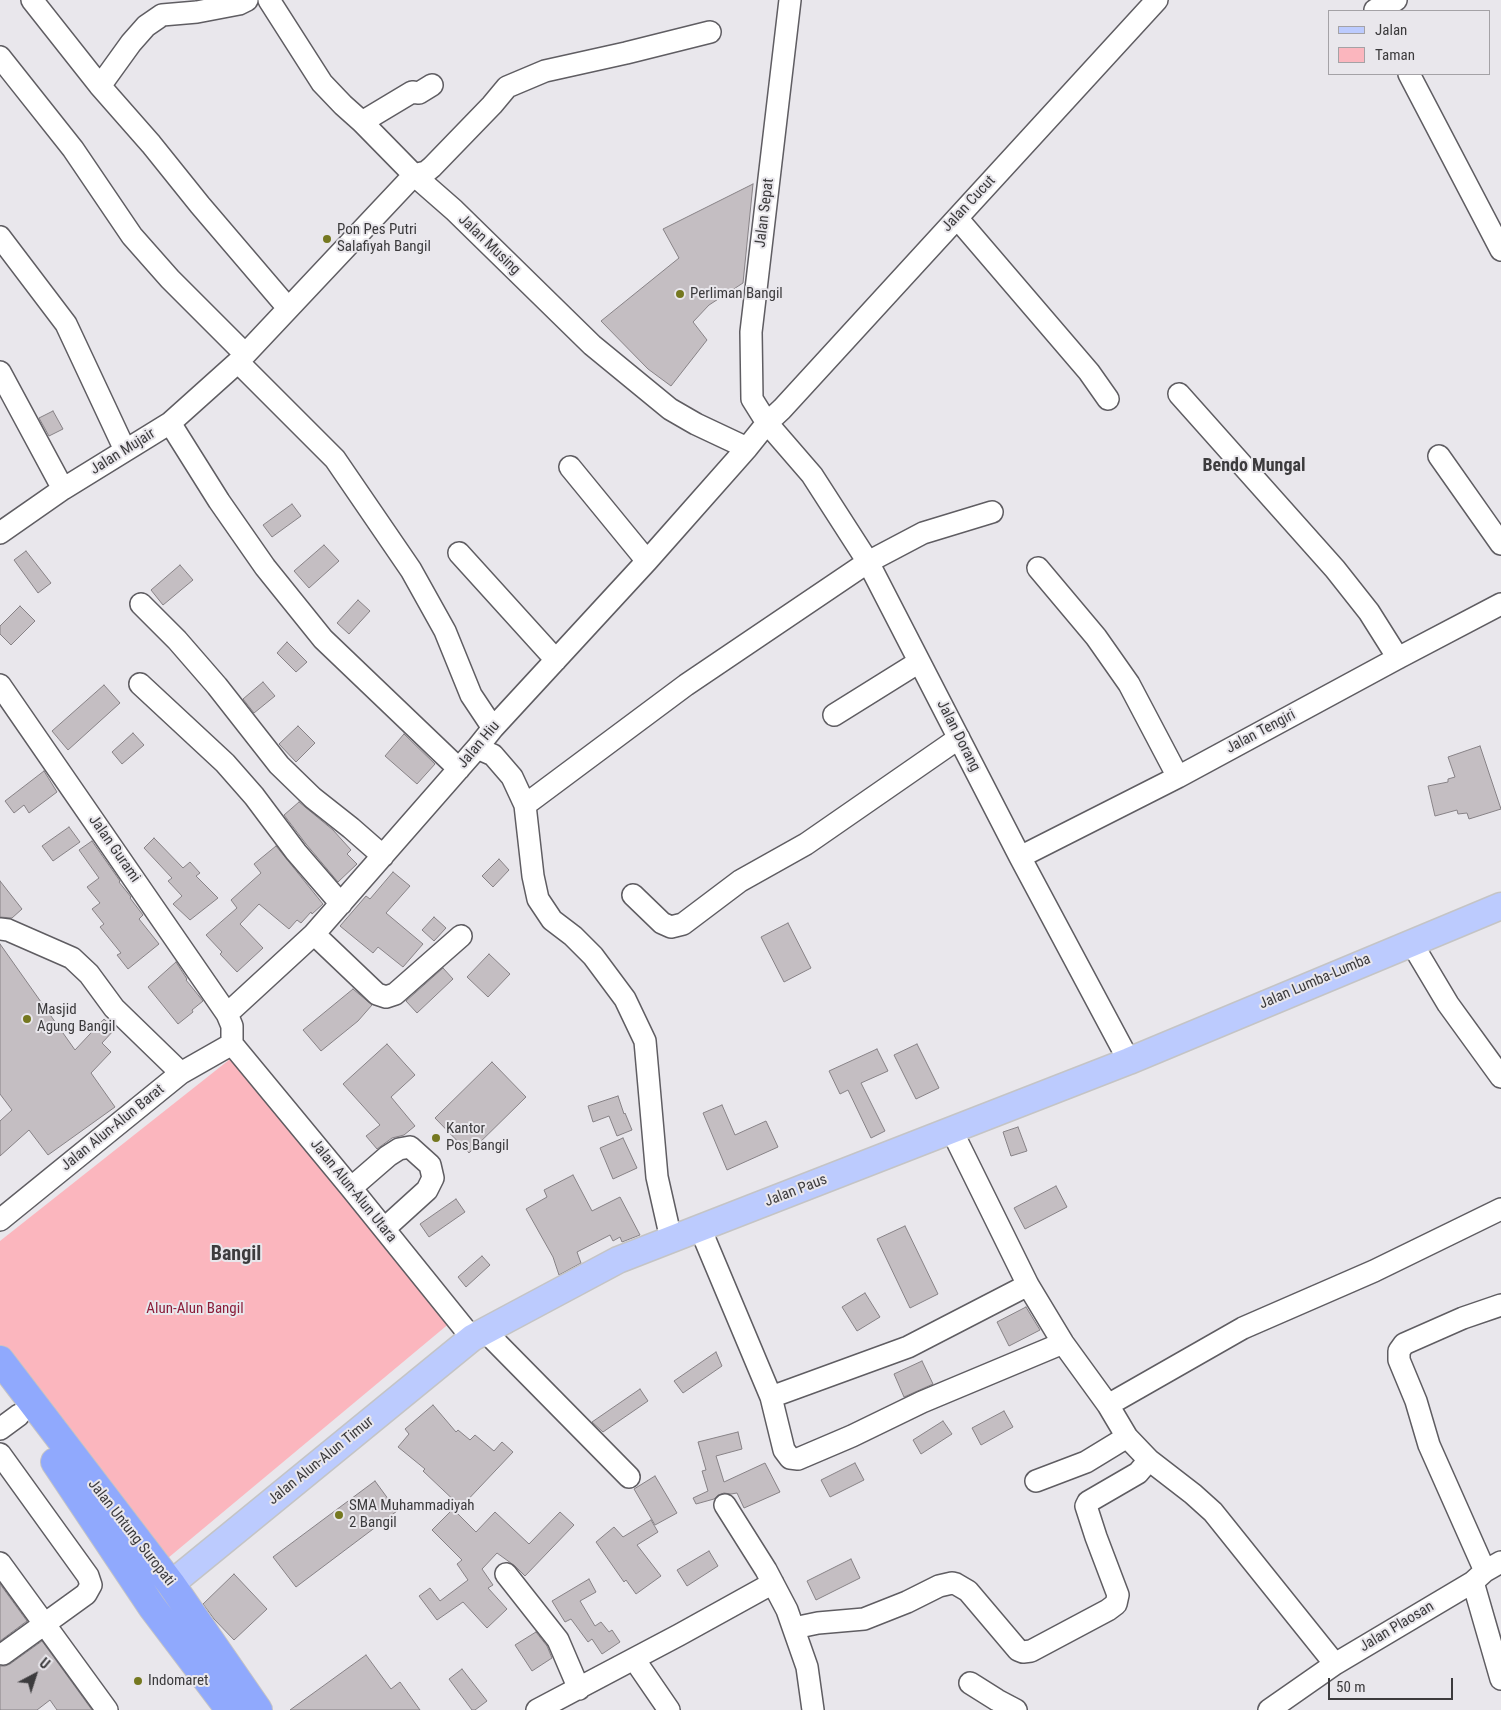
<!DOCTYPE html>
<style>
body{margin:0}
#map{position:relative;width:1501px;height:1710px;overflow:hidden;background:#e9e7ec;font-family:"Roboto Condensed",sans-serif}
canvas{display:block}
.legend{position:absolute;left:1328px;top:10px;width:162px;height:65px;box-sizing:border-box;background:#e9e7ec;border:1px solid #a4a2a6;margin:0;padding:6px 9px;list-style:none;font-size:15px;color:#3c3b3d}
.legend li{display:flex;align-items:center;gap:10px;height:25px}
.legend b{width:25px;border:1px solid #a4a2a6}
.north{position:absolute;left:10px;top:1650px;width:50px;height:50px;-webkit-text-stroke:4px #e9e7ec;paint-order:stroke;rotate:40deg;font-size:14px;font-weight:700;line-height:20px;text-align:center;color:#3c3b3d}
.north::after{content:'';display:block;margin:auto;width:18px;height:22px;background:#3c3b3d;clip-path:polygon(50% 0,100% 100%,50% 72%,0 100%)}
.scale{position:absolute;left:1328px;top:1678px;width:125px;height:22px;box-sizing:border-box;border:2px solid #3c3b3d;border-top:0;padding-left:6px;font-size:15px;line-height:18px;white-space:nowrap;color:#3c3b3d;-webkit-text-stroke:4px #e9e7ec;paint-order:stroke}
</style>
<div id="map">
<canvas width="1501" height="1710"></canvas>
<ul class="legend">
<li><b style="height:6px;background:#bccbfe"></b>Jalan</li>
<li><b style="height:14px;background:#fbb6be"></b>Taman</li>
</ul>
<div class="north">U</div>
<div class="scale">50 m</div>
</div>
<script>
const context = document.querySelector('canvas').getContext('2d');
context.lineJoin = 'round';
function fill(path, color) {
  context.fillStyle = color;
  context.fill(path, 'evenodd');
}
function poly(rows) {
  const path = new Path2D();
  for (const r of rows) {
    path.moveTo(r[0], r[1]);
    for (let i = 2; i < r.length; i += 2) path.lineTo(r[i], r[i + 1]);
  }
  return path;
}
function strokePath(path, color, width, dash) {
  context.strokeStyle = color;
  context.lineWidth = width;
  context.lineCap = dash ? 'butt' : 'round';
  context.setLineDash(dash || []);
  context.stroke(path);
}
function label(font, color, halo, rows, align = 'center') {
  context.font = font + ' "Roboto Condensed",sans-serif';
  context.lineWidth = 4;
  context.setLineDash([]);
  context.textBaseline = 'middle';
  context.strokeStyle = halo;
  context.fillStyle = color;
  for (const [text, x, y, turn = 0] of rows) {
    context.save();
    context.translate(x, y);
    context.rotate((+turn || 0) * Math.PI / 180);
    context.textAlign = isNaN(turn) ? turn : align;
    if (halo) context.strokeText(text, 0, 0);
    context.fillText(text, 0, 0);
    context.restore();
  }
}
const green = poly([
 [234,1056,451,1322,162,1563,0,1345,0,1241]
]);
const building = poly([
 [753,184,743,283,709,305,693,322,707,340,671,386,648,369,601,321,679,258,663,229,753,184],
 [53,411,63,429,49,436,39,418,53,411],
 [292,504,301,516,272,537,263,525,292,504],
 [324,545,339,561,309,588,294,571,324,545],
 [26,551,51,583,38,593,14,560,26,551],
 [180,565,193,580,163,605,151,590,180,565],
 [358,600,370,611,349,634,337,623,358,600],
 [20,606,35,621,11,645,0,634,0,626,20,606],
 [287,642,307,662,296,672,277,653,287,642],
 [263,682,275,696,254,713,243,699,263,682],
 [104,685,120,703,68,750,52,731,104,685],
 [298,726,315,743,296,762,279,744,298,726],
 [133,733,144,745,122,764,112,752,133,733],
 [404,734,435,764,417,784,385,756,404,734],
 [1480,746,1501,809,1469,819,1467,813,1458,814,1457,810,1435,816,1428,786,1448,782,1448,779,1455,777,1448,757,1480,746],
 [44,771,57,792,29,813,24,805,14,813,5,801,44,771],
 [299,802,333,830,351,850,347,854,357,864,338,882,306,844,284,815,299,802],
 [69,827,80,842,53,861,42,846,69,827],
 [154,838,183,868,190,862,200,873,196,876,218,898,190,920,173,904,182,896,168,881,172,878,144,848,154,838],
 [92,841,120,881,119,882,131,897,130,898,143,915,139,919,159,944,128,969,117,955,121,953,100,927,104,924,92,909,100,903,87,887,99,878,79,850,92,841],
 [276,846,323,904,312,914,311,912,301,923,297,920,289,929,259,904,240,924,263,948,237,972,220,954,222,952,206,935,237,908,231,900,261,873,254,864,276,846],
 [499,859,509,870,493,887,482,876,499,859],
 [393,872,410,886,386,913,423,944,403,967,378,947,373,953,340,926,366,896,370,899,393,872],
 [0,881,22,909,12,918,0,917,0,881],
 [434,917,446,928,434,941,422,930,434,917],
 [788,923,811,968,784,982,761,937,788,923],
 [0,944,75,1050,104,1019,115,1029,102,1043,111,1052,91,1073,115,1107,48,1155,29,1130,0,1156,0,1121,12,1110,0,1094,0,944],
 [489,954,510,974,488,997,467,977,489,954],
 [176,962,187,979,186,980,203,1001,192,1010,193,1012,178,1024,148,987,176,962],
 [443,968,453,979,417,1013,406,1001,443,968],
 [353,989,372,1005,358,1021,321,1051,303,1030,353,989],
 [387,1044,415,1075,391,1097,415,1126,404,1135,392,1138,377,1149,366,1136,380,1125,343,1084,387,1044],
 [917,1044,939,1088,916,1099,894,1055,917,1044],
 [877,1049,888,1071,861,1083,885,1131,871,1138,848,1090,840,1094,829,1071,877,1049],
 [492,1062,526,1097,469,1153,435,1118,492,1062],
 [618,1096,624,1114,625,1113,632,1130,617,1136,609,1116,593,1122,588,1106,618,1096],
 [722,1105,735,1135,766,1121,778,1147,727,1170,703,1113,722,1105],
 [1018,1127,1027,1151,1011,1156,1003,1132,1018,1127],
 [623,1138,637,1168,613,1179,600,1148,623,1138],
 [573,1175,592,1211,620,1197,640,1235,622,1242,620,1237,613,1241,610,1235,577,1252,581,1263,559,1275,553,1257,526,1209,547,1197,544,1190,573,1175],
 [1056,1186,1067,1207,1025,1229,1014,1208,1056,1186],
 [456,1199,465,1212,429,1237,420,1224,456,1199],
 [905,1226,938,1294,910,1308,877,1239,905,1226],
 [482,1256,490,1265,466,1287,458,1277,482,1256],
 [865,1293,880,1317,857,1331,842,1307,865,1293],
 [1026,1307,1040,1330,1009,1346,997,1322,1026,1307],
 [716,1352,722,1366,683,1393,674,1381,716,1352],
 [922,1361,933,1384,904,1397,894,1374,922,1361],
 [640,1389,648,1401,603,1432,592,1422,640,1389],
 [433,1405,456,1432,458,1430,470,1440,475,1435,494,1451,502,1442,513,1452,461,1507,423,1471,425,1469,398,1447,409,1434,405,1429,433,1405],
 [1004,1411,1013,1427,981,1445,972,1428,1004,1411],
 [943,1421,952,1434,921,1454,913,1440,943,1421],
 [738,1432,742,1449,716,1456,724,1482,765,1463,780,1492,744,1508,737,1493,731,1494,724,1493,718,1495,714,1499,696,1504,693,1498,708,1491,702,1471,706,1470,698,1442,738,1432],
 [855,1463,864,1480,830,1497,821,1480,855,1463],
 [655,1476,677,1513,655,1525,634,1489,655,1476],
 [375,1481,397,1511,296,1587,273,1557,375,1481],
 [453,1509,476,1532,495,1512,529,1544,560,1512,574,1525,525,1576,515,1566,497,1553,482,1569,493,1585,488,1588,507,1609,487,1628,463,1602,437,1620,419,1596,430,1588,440,1601,468,1580,457,1564,462,1560,432,1530,453,1509],
 [651,1520,658,1532,637,1545,661,1576,636,1594,626,1580,624,1582,596,1542,614,1527,623,1537,651,1520],
 [709,1551,718,1566,687,1586,677,1570,709,1551],
 [851,1559,860,1578,816,1600,807,1581,851,1559],
 [234,1574,267,1609,234,1640,214,1619,203,1604,234,1574],
 [589,1579,596,1592,580,1601,595,1626,601,1622,609,1632,612,1630,620,1642,602,1654,592,1639,588,1642,571,1619,565,1622,552,1601,589,1579],
 [0,1584,27,1621,0,1641,0,1584],
 [536,1632,547,1646,552,1658,532,1671,515,1645,536,1632],
 [42,1641,92,1710,57,1710,50,1700,37,1710,0,1710,0,1666,5,1666,10,1664,42,1641],
 [366,1655,391,1689,400,1682,420,1710,290,1710,366,1655],
 [462,1669,487,1701,475,1710,472,1710,449,1679,462,1669]
]);
const minor = poly([
 [32,0,100,86,151,144,200,205,288,308],
 [269,0,322,83,343,105,362,122,414,175,454,210,592,345,670,409,696,424,747,448],
 [790,0,751,332,752,399,767,423,812,475,868,562,1020,857,1129,1061],
 [1375,10,1396,0],
 [0,57,73,149,132,236,170,279,245,354],
 [1409,74,1501,250],
 [100,86,131,43,146,26,162,15,197,12,239,4,247,0],
 [362,122,412,92,419,93,432,85],
 [957,218,1089,372,1108,399],
 [0,237,66,324,125,450],
 [238,362,335,459,411,570,445,631,471,695,493,728],
 [0,372,63,489],
 [1179,394,1335,569,1369,612,1398,658],
 [170,423,219,501,265,567,323,639,459,769],
 [1439,456,1501,544],
 [570,467,647,561],
 [0,533,63,489,170,423,238,362,414,175,426,172,432,167,492,105,507,87,545,71,626,53,710,32],
 [459,553,556,660],
 [1038,568,1096,637,1129,684,1178,777],
 [141,604,177,640,217,686,279,765,313,798,351,828,383,856],
 [140,684,225,763,254,796,296,852,341,904],
 [0,685,227,1014],
 [834,715,919,662],
 [477,748,493,755,512,777,525,805,533,876,538,899,552,920,573,936,593,956,625,999,645,1041,657,1177,671,1239],
 [525,805,686,685,868,562,923,533,992,512],
 [1020,857,1178,777,1398,658,1501,604],
 [633,895,662,923,671,927,683,924,740,881,806,844,959,738],
 [0,929,8,930,72,958,89,974,114,1008,181,1073],
 [314,934,377,994,386,997,395,994,461,936],
 [1411,942,1448,1004,1501,1077],
 [232,1044,232,1026,227,1014,314,934,477,748,493,728,647,561,747,448,767,423,782,409,1157,0],
 [232,1044,351,1188,472,1338],
 [952,1131,1028,1285,1063,1343,1108,1405,1127,1437,1149,1460,1193,1494,1213,1512,1335,1664],
 [351,1188,388,1156,399,1149,410,1147,430,1165,433,1178,427,1190,384,1229],
 [0,1220,181,1073,232,1044],
 [700,1228,771,1397,784,1450,790,1458,798,1459,852,1436,922,1402,1063,1343],
 [485,1331,629,1477],
 [771,1397,908,1347,1028,1285],
 [1108,1405,1243,1328,1374,1271,1501,1209],
 [0,1429,19,1415],
 [0,1454,88,1576,91,1585,86,1594,3,1654],
 [1036,1481,1086,1462,1127,1437],
 [725,1505,766,1570,787,1610,807,1667,813,1710],
 [0,1563,107,1710],
 [1485,1571,1429,1445,1416,1401,1399,1360,1399,1351,1404,1344,1463,1318,1501,1305],
 [506,1574,558,1640,579,1689],
 [1473,1582,1501,1679],
 [794,1628,818,1623,864,1619,907,1602,939,1586,952,1583,956,1584,968,1591,1018,1650,1023,1652,1031,1651,1108,1610,1116,1604,1118,1595,1096,1537,1086,1506,1088,1502,1138,1473,1149,1460],
 [634,1659,669,1710],
 [970,1683,997,1700,1016,1710],
 [537,1710,679,1635,773,1583],
 [1269,1710,1335,1664,1473,1582,1485,1571,1501,1562]
]);
const major = poly([
 [171,1584,472,1338,618,1260,1129,1061,1501,906]
]);
const highway = poly([
 [0,1360,171,1584,258,1710],
 [55,1462,152,1607,230,1710]
]);
const markers = [
 [327,239,5,"#757820"],
 [680,294,5,"#757820"],
 [27,1019,5,"#757820"],
 [436,1138,5,"#757820"],
 [339,1515,5,"#757820"],
 [138,1681,5,"#757820"]
];
const streetNames = [
 ["Jalan Cucut",969,204,-47],
 ["Jalan Sepat",765,213,-83],
 ["Jalan Musing",489,245,44],
 ["Jalan Mujair",123,452,-32],
 ["Jalan Tengiri",1261,732,-28],
 ["Jalan Dorang",958,736,63],
 ["Jalan Hiu",479,745,-50],
 ["Jalan Gurami",114,849,55],
 ["Jalan Lumba-Lumba",1315,982,-23],
 ["Jalan Alun-Alun Barat",113,1128,-39],
 ["Jalan Alun-Alun Utara",353,1191,51],
 ["Jalan Paus",796,1191,-21],
 ["Jalan Alun-Alun Timur",321,1461,-39],
 ["Jalan Untung Suropati",131,1533,52],
 ["Jalan Plaosan",1397,1627,-31]
];
const poiNames = [
 ["Pon Pes Putri",337,230],
 ["Salafiyah Bangil",337,247],
 ["Perliman Bangil",690,294],
 ["Masjid",37,1010],
 ["Agung Bangil",37,1027],
 ["Kantor",446,1129],
 ["Pos Bangil",446,1146],
 ["SMA Muhammadiyah",349,1506],
 ["2 Bangil",349,1523],
 ["Indomaret",148,1681]
];
const parkNames = [
 ["Alun-Alun Bangil",195,1309]
];
const quarterNames = [
 ["Bendo Mungal",1254,466]
];
const districtNames = [
 ["Bangil",236,1255]
];
fill(green, '#fbb6be');
fill(building, '#c4bec2');
strokePath(building, '#878286', 1);
strokePath(minor, '#5f5d62', 24);
strokePath(major, '#c4c4c5', 29);
strokePath(highway, '#c4c4c5', 30);
strokePath(minor, '#fff', 21);
strokePath(major, '#bccbfe', 26);
strokePath(highway, '#90a9fd', 28);
for (const [x, y, r, color] of markers) {
  const dot = new Path2D();
  dot.arc(x, y, r, 0, 2 * Math.PI);
  context.fillStyle = color;
  context.fill(dot);
  strokePath(dot, '#e9e7ec', 2);
}
label('15px', '#3c3b3d', '#e9e7ec', streetNames);
label('15px', '#3c3b3d', '#e9e7ec', poiNames, 'left');
label('15px', '#8b1e3a', '#e9e7ec', parkNames);
label('bold 18px', '#3c3b3d', '#e9e7ec', quarterNames);
label('bold 20px', '#3c3b3d', '#e9e7ec', districtNames);
</script>
